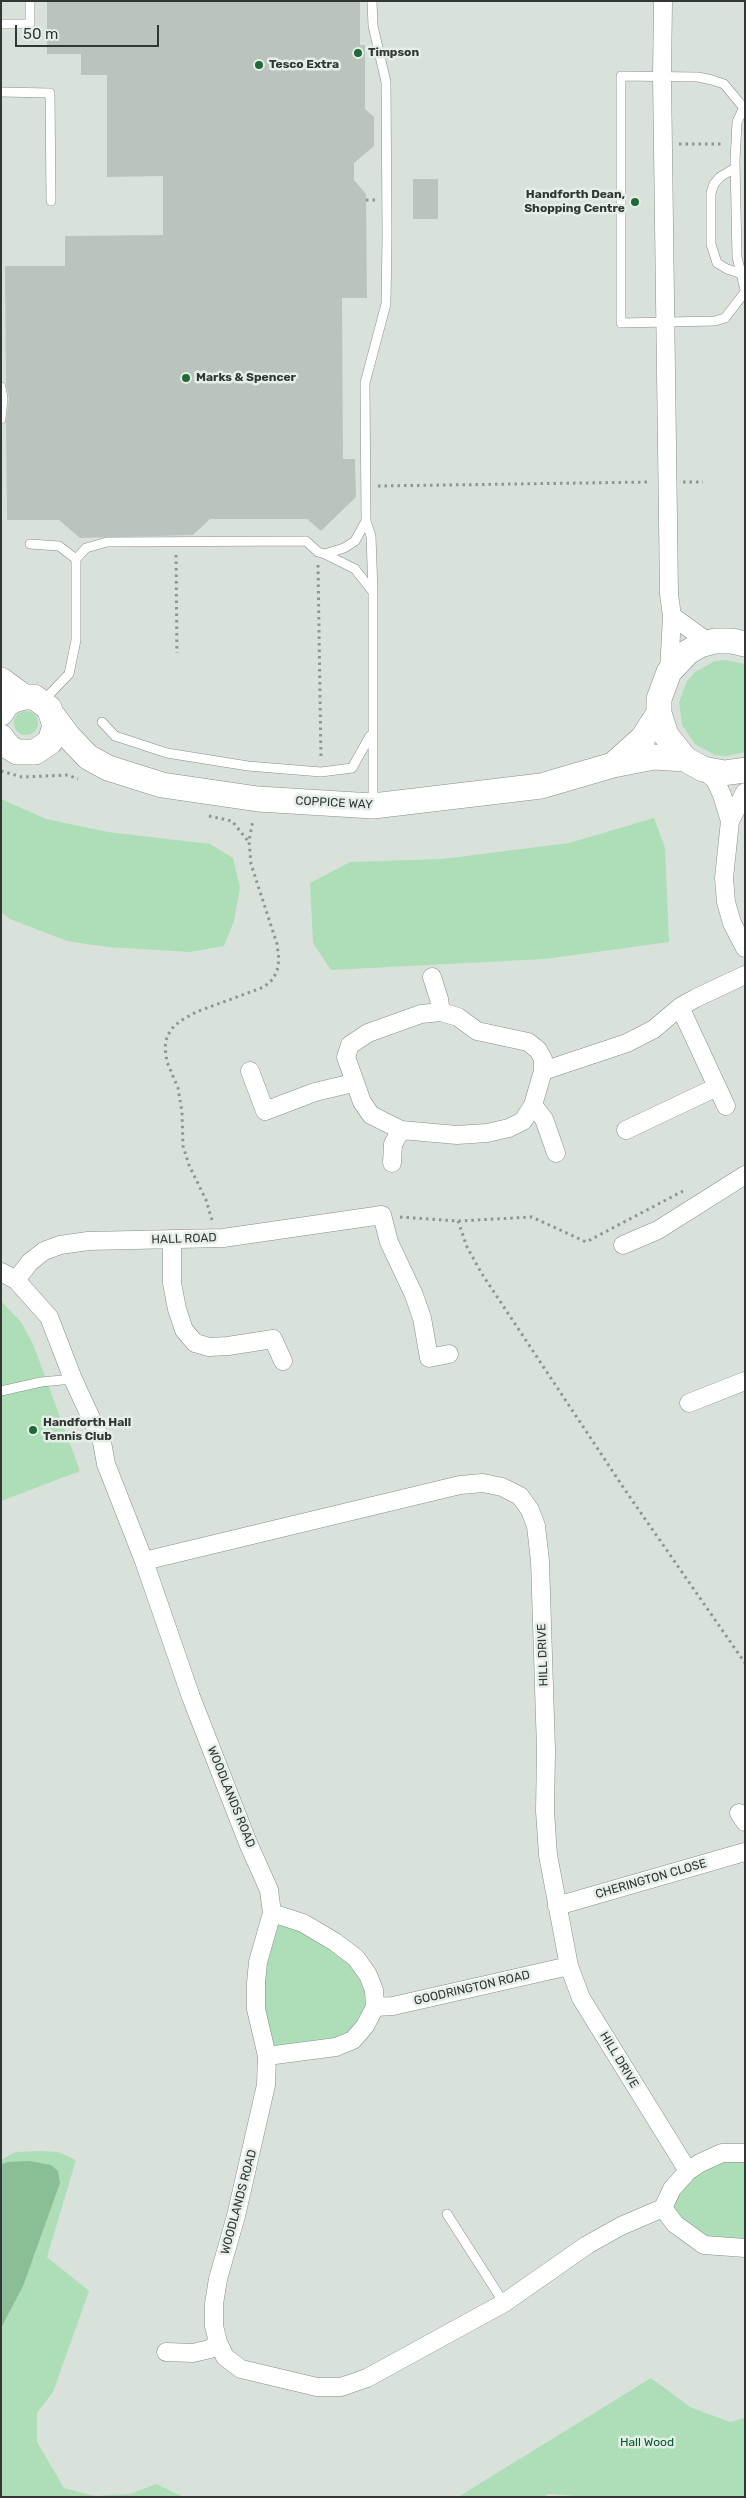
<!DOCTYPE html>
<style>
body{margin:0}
#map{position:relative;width:746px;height:2498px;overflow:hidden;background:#d8e2da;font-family:Rubik,sans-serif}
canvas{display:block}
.frame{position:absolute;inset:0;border:2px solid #333734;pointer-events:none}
.scale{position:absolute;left:15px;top:25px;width:144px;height:22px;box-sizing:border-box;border:2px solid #333734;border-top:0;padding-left:6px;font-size:15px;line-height:18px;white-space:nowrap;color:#333734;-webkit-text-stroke:4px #e5efe7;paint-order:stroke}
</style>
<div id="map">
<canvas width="746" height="2498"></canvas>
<div class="frame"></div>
<div class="scale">50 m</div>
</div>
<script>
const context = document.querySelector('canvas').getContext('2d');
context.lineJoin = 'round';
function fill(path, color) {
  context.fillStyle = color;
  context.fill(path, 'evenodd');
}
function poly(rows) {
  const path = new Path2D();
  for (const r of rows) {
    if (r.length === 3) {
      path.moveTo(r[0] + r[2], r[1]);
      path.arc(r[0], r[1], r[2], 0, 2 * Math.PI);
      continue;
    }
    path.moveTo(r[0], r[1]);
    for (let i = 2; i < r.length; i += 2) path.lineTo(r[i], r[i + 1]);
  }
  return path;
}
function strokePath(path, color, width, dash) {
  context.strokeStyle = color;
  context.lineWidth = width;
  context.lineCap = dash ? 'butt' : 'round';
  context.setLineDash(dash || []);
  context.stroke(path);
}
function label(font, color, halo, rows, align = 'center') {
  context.font = font + ' Rubik,sans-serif';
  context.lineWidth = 5;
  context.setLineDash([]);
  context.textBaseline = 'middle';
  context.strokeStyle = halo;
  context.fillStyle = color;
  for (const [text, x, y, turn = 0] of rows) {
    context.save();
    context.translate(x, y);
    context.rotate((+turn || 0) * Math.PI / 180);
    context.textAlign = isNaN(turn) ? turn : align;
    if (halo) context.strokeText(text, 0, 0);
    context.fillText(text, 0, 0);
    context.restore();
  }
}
const green = poly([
 [726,660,745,664,745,752,727,756,715,755,695,744,682,725,679,702,687,681,695,672,715,661],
 [26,723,12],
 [1,799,46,819,108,832,210,844,233,858,240,888,234,921,224,946,190,952,108,947,67,941,10,919,1,912],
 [654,818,665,848,669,942,545,959,331,970,313,943,310,883,350,862,442,859,569,843],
 [1,1301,21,1322,33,1344,80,1471,1,1501],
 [272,1913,335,1942,374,1990,353,2040,267,2056,256,2009],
 [41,2151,58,2152,76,2160,47,2257,89,2291,53,2392,37,2413,37,2442,64,2488,95,2496,130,2494,156,2484,184,2497,1,2497,1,2160,15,2152],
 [745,2153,745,2248,704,2245,663,2208,688,2171],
 [651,2378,690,2407,730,2422,745,2418,745,2497,589,2497,549,2494,543,2497,458,2497]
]);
const water = poly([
 [29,2161,51,2165,58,2171,60,2183,23,2286,1,2328,1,2165,7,2162]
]);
const building = poly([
 [47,1,360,1,360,45,365,45,365,109,374,117,374,146,354,163,354,180,366,194,367,298,342,298,343,459,355,459,356,497,321,531,307,519,210,519,193,535,80,538,59,520,7,520,6,422,9,398,6,384,5,266,65,266,65,236,163,235,163,176,107,177,107,75,81,75,81,54,47,54],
 [413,179,438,179,438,219,413,219]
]);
const path = poly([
 [679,144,723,144],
 [366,200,375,200],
 [683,482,703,482],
 [378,486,650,482],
 [176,555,177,653],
 [318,565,321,759],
 [1,771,22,777,68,775,78,779],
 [209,816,232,821,248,841],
 [400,1217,458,1221,532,1217,586,1242,683,1191],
 [212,1220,206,1200,189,1165,183,1146,182,1112,178,1088,167,1062,165,1048,167,1036,174,1026,182,1020,196,1012,264,987,273,979,277,971,279,960,277,944,251,864,249,841,253,820],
 [458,1221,467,1247,482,1274,625,1490,745,1663]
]);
const lane = poly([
 [372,1,373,26,386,82,387,235,386,304,365,383,366,521,371,536,373,592,373,806],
 [1,24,30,24,30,1],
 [1,92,50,93,51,201],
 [745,105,737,122,735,161,737,257,745,290],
 [743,107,724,84,712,80,698,77,621,76,621,323,715,321,725,318,745,292],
 [735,168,720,177,714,184,711,193,711,244,717,263,727,269,739,273],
 [1,387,3,398,1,419],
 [30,544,59,546,76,559],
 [325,554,355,569,373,592],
 [43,701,69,674,76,640,76,559,86,548,107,542,306,541,318,552,325,554,344,548,355,541,366,521],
 [102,722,115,736,167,753,248,766,321,772,352,768,370,736],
 [1,1391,41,1382,73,1379],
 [447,2214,504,2303]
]);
const street = poly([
 [663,1,662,76,669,594,672,616,669,672],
 [672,616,708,642],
 [703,769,715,780,722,795,730,821],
 [745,792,730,821,724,878,726,902,732,923,745,948],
 [432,977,439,999,441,1012],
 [680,1007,726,1106],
 [441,1012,458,1017,477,1031,528,1042,538,1050,543,1059,543,1071,533,1105,523,1121,509,1128,487,1133,457,1135,401,1130,371,1115,362,1102,346,1057,350,1045,368,1033,421,1014,441,1012],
 [250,1071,265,1111,315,1092,353,1083],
 [543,1071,627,1043,654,1029,680,1007,696,998,745,975],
 [533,1105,544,1119,556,1153],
 [626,1130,717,1087],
 [392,1163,393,1144,401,1130],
 [172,1240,172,1283,177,1309,184,1330,195,1343,209,1347,228,1346,273,1339,283,1361],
 [623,1245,658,1230,745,1175],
 [1,1272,16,1280,49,1317,73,1379,102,1442,106,1464,144,1561,191,1697,248,1843,269,1890,272,1913,258,1962,256,1983,256,2009,267,2056,266,2085,236,2216,218,2279,214,2304,214,2326,218,2342,225,2357,241,2369,317,2387,341,2387,367,2378,504,2303,587,2245,621,2226,663,2208,672,2189,688,2171,700,2163,722,2153,745,2153],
 [16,1280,30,1262,44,1251,60,1245,88,1241,223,1238,382,1215,389,1242,414,1295,422,1318,429,1358,449,1354],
 [689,1403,745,1381],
 [144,1561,460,1485,483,1483,502,1487,520,1496,530,1510,536,1526,540,1561,546,1750,545,1811,548,1855,569,1966,581,1998,688,2171],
 [739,1813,745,1822],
 [557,1906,745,1852],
 [375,2007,393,2006,569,1966],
 [267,2056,336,2047,353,2040,365,2026,375,2007,374,1990,368,1975,356,1958,335,1942,303,1923,272,1913],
 [663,2208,675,2224,704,2245,745,2248],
 [166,2352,193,2353,210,2349,218,2342]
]);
const secondary = poly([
 [745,644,732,641,715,641,700,645,688,652,669,672,659,699,659,713,666,735,685,759,703,769,724,773,745,770],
 [1,680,24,697],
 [1,713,6,705,14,700,24,697,34,697,49,708,55,725,50,742,35,752,17,752,9,747,1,737],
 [53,716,68,736,88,757,108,768,162,785,258,799,373,806,541,786,613,765,654,757,685,759],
 [613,765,643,738,659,713]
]);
const markers = [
 [358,53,5,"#1f6a38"],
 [259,65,5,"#1f6a38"],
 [635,202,5,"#1f6a38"],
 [186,378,5,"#1f6a38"],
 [33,1430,5,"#1f6a38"]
];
const poiNames = [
 ["Timpson",368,53],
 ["Tesco Extra",269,65],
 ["Handforth Dean,",625,195,"right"],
 ["Shopping Centre",625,209,"right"],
 ["Marks & Spencer",196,378],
 ["Handforth Hall",43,1423],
 ["Tennis Club",43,1437]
];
const streetNames = [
 ["COPPICE WAY",334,803,3],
 ["HALL ROAD",184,1239,-2],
 ["HILL DRIVE",543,1655,-92],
 ["WOODLANDS ROAD",231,1797,68],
 ["CHERINGTON CLOSE",651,1879,-16],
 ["GOODRINGTON ROAD",472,1988,-13],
 ["HILL DRIVE",619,2060,59],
 ["WOODLANDS ROAD",239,2202,-75]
];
const parkNames = [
 ["Hall Wood",647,2443]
];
fill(green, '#addeb7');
fill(water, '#8abf95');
fill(building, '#bac4bc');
strokePath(lane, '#868f88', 10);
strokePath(street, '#868f88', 19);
strokePath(secondary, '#868f88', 26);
strokePath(path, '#8e9690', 3, [2.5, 4]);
strokePath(lane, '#fff', 9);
strokePath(street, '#fff', 18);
strokePath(secondary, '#fff', 25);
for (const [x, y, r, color] of markers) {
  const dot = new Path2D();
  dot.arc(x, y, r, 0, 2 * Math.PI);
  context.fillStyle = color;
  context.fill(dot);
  strokePath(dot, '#e5efe7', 2);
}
label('bold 12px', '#333734', '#e5efe7', poiNames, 'left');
label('12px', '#333734', '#e5efe7', streetNames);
label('12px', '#005b27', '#e5efe7', parkNames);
</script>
